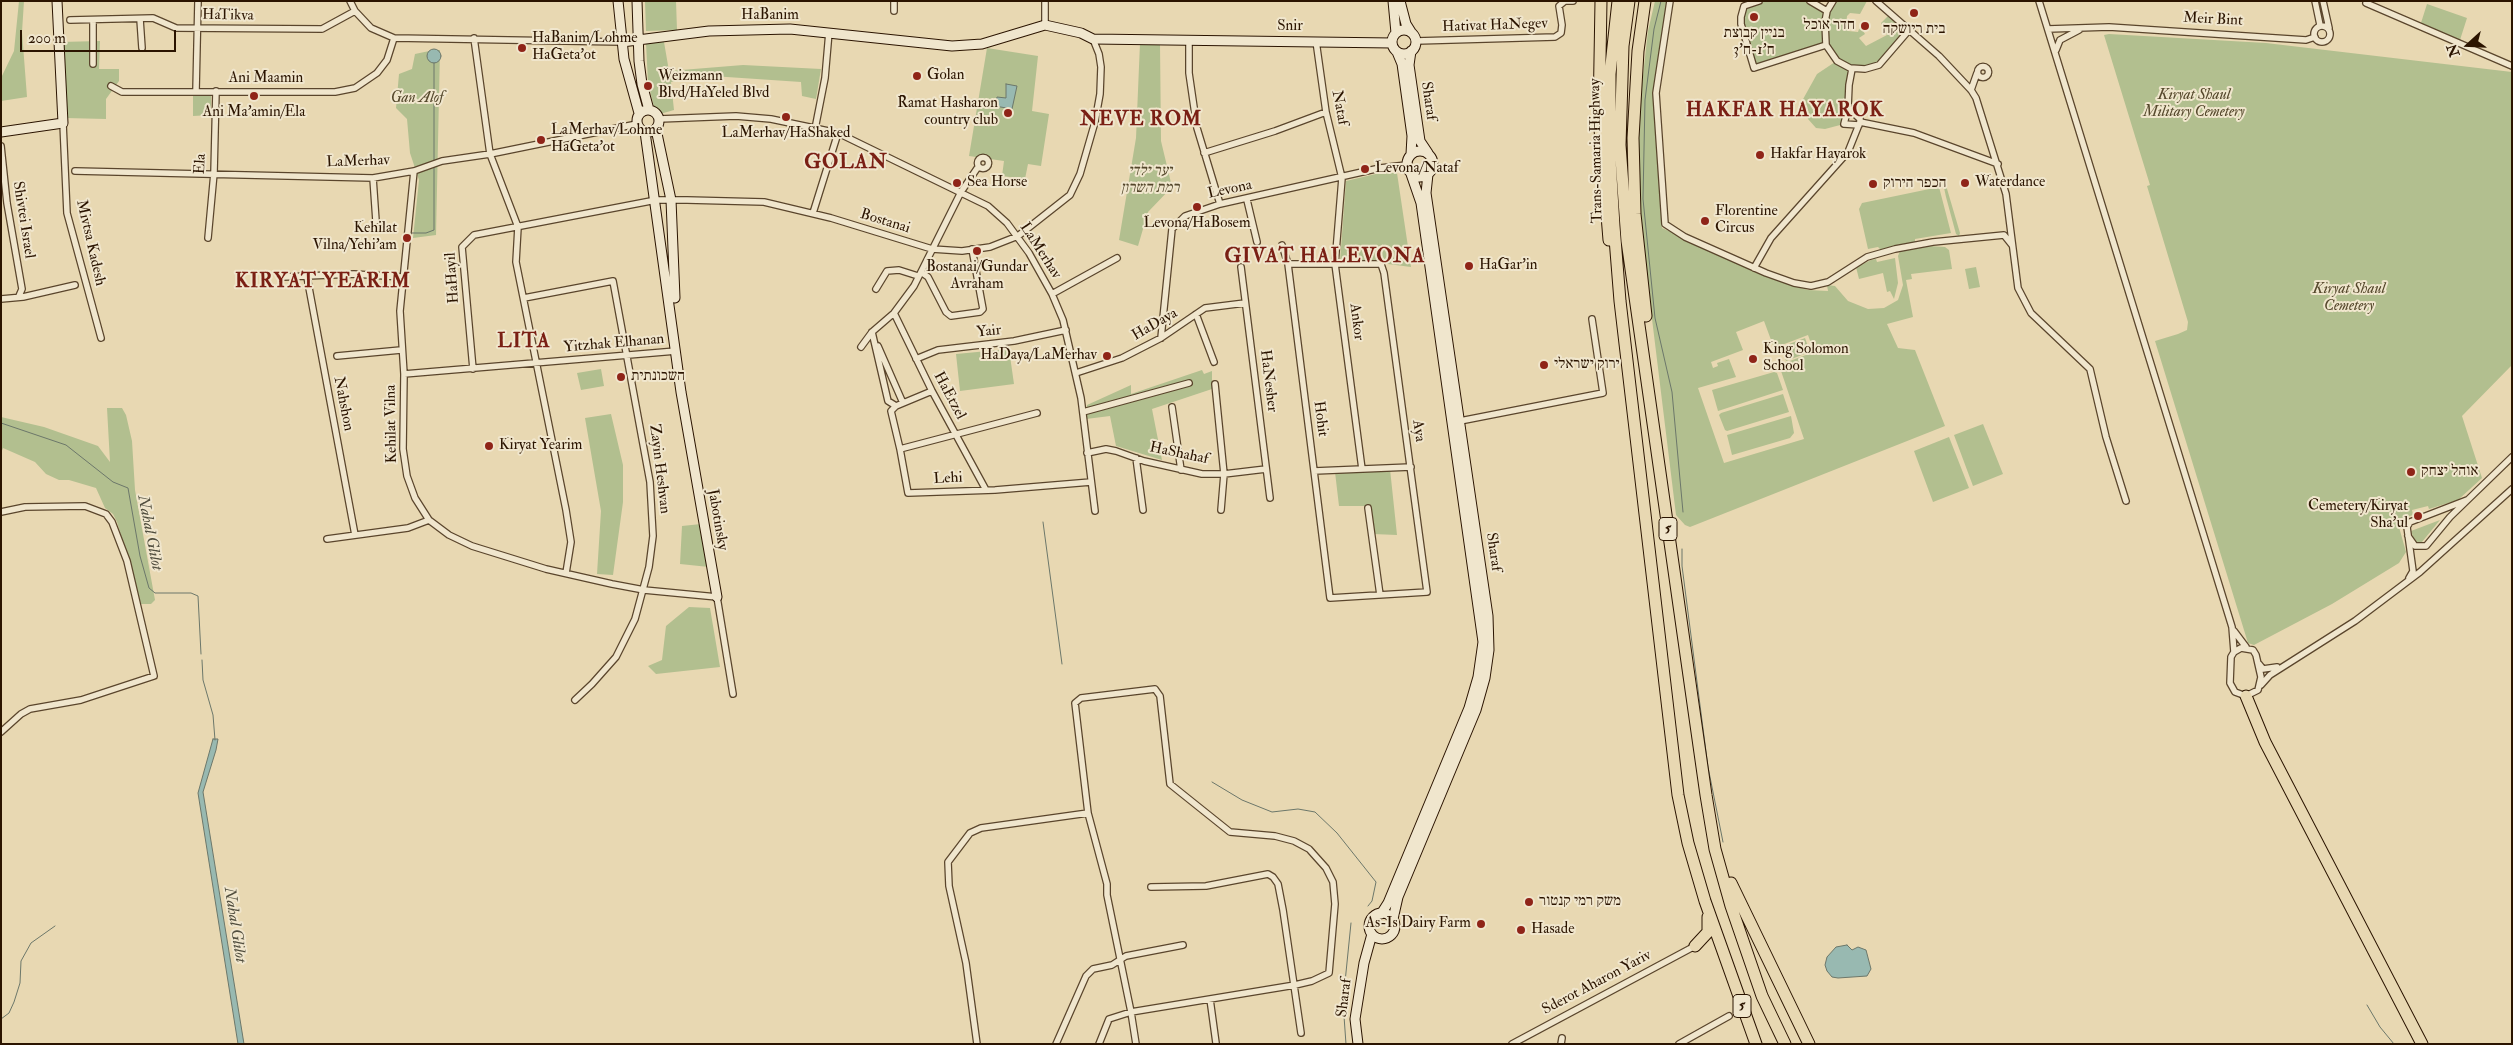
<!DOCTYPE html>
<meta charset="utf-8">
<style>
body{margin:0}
#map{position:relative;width:2513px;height:1045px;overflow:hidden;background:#e8d8b2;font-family:"IM FELL Double Pica",serif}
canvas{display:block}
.frame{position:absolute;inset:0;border:2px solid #2b1400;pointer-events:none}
.north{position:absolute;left:2443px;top:20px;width:50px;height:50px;-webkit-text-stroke:4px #f0e6cd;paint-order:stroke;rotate:250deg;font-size:14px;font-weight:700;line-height:20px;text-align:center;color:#2b1400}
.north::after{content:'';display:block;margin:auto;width:18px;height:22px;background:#2b1400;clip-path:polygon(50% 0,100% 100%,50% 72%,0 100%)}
.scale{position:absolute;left:20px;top:30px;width:156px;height:22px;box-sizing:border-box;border:2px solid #2b1400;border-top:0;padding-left:6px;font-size:15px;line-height:18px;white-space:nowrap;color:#2b1400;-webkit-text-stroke:4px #f0e6cd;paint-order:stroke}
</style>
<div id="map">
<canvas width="2513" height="1045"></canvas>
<div class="frame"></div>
<div class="north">N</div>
<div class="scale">200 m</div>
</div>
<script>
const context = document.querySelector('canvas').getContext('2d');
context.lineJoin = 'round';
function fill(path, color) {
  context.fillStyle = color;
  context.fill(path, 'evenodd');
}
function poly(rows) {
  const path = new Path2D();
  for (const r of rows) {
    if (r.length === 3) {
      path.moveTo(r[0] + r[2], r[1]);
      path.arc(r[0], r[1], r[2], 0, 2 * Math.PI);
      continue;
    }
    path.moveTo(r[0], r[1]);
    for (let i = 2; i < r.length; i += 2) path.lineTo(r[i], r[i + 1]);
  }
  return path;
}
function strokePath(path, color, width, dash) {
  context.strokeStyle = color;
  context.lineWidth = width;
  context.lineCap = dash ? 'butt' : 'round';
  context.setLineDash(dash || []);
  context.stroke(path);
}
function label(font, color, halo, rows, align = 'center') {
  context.font = font + ' "IM FELL Double Pica","Frank Ruhl Libre",serif';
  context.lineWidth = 4;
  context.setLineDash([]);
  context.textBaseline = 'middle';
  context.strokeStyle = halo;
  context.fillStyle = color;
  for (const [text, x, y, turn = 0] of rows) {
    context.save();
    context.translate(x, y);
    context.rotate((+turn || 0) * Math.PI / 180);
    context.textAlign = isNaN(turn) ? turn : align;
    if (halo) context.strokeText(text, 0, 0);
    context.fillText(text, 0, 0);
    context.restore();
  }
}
const green = poly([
 [19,1,24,1,22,32,27,97,1,101,1,78,14,51],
 [645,1,676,1,677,30,646,31],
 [1655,1,1668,1,1653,92,1662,228,1790,285,1808,290,1828,291,1827,285,1835,286,1848,301,1868,309,1884,308,1898,300,1903,285,1898,256,1900,251,1929,246,1945,247,1949,250,1952,269,1911,274,1912,279,1906,280,1913,317,1887,324,1898,348,1915,350,1945,426,1690,527,1685,525,1676,515,1641,229,1638,181,1640,102,1648,31],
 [1764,321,1774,348,1808,335,1814,352,1779,365,1804,439,1724,463,1698,388,1736,377,1729,359,1717,363,1718,366,1713,368,1711,362,1743,350,1736,332],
 [1764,1,1807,1,1825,13,1825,44,1755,67,1740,10],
 [1838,1,1867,1,1860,14,1850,13,1847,16,1846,28,1848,31,1858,32,1859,29,1863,31,1865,34,1859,38,1866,46,1887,35,1881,23,1888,16,1907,31,1877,63,1859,67,1848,65,1839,61,1829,45,1827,18,1832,6],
 [2427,4,2467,18,2460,40,2420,26],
 [2109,34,2266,43,2512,72,2512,365,2462,416,2482,478,2458,500,2429,509,2428,506,2412,510,2413,515,2397,520,2406,552,2399,563,2332,604,2254,645,2248,643,2155,341,2178,334,2187,330,2188,322,2147,186,2150,185,2104,35],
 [100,41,99,69,119,69,119,81,106,99,106,119,65,118,61,42],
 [664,42,669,71,743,65,821,69,816,99,802,96,801,82,712,76,671,82,674,110,660,114,654,107,648,83,646,43],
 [1140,43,1160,44,1161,141,1172,187,1148,212,1138,246,1119,240,1136,138],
 [987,48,1038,56,1032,111,1049,114,1041,166,1028,164,1025,179,1002,176,1004,161,969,156],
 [434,50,440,50,436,235,413,238,419,180,410,153,407,119,396,108,399,74,412,69,415,54],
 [1835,62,1849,68,1844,124,1825,129,1816,128,1808,119,1802,101,1817,74],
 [193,96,211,96,211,115,193,116],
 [1380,173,1397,173,1411,267,1388,264,1379,260,1340,261,1346,181],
 [1945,182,1960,233,1959,236,1956,234,1946,197,1943,183],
 [1939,187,1951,233,1915,239,1915,243,1881,250,1878,247,1868,249,1859,209,1862,203],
 [1895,258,1898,283,1894,299,1890,291,1887,292,1883,273,1859,279,1856,267,1861,265,1871,260,1876,259,1877,262],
 [1976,267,1980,287,1969,289,1965,269],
 [1805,338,1810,352,1786,361,1781,347],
 [1009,349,1014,384,960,391,956,354],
 [601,369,604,386,581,390,577,373],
 [1202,370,1204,374,1212,371,1212,389,1152,409,1162,460,1116,446,1110,416,1086,419,1087,405,1131,385,1131,394],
 [1774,372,1777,373,1783,390,1718,411,1712,390],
 [1783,394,1789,412,1727,431,1725,430,1719,415,1721,413],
 [107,408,122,408,126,415,132,441,135,490,155,600,151,604,141,604,117,522,113,514,105,508,96,488,69,480,59,480,46,474,35,462,3,448,1,453,1,417,44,427,98,446,110,462],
 [611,414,623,465,623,502,613,575,597,574,601,511,585,418],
 [1791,416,1794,433,1790,438,1732,455,1727,435],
 [1983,424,2003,474,1973,486,1954,435],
 [1949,437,1969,488,1933,502,1914,451],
 [1390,469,1397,535,1373,534,1369,506,1339,506,1335,472],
 [2440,520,2417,548,2411,531],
 [701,524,709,567,680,564,682,526],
 [689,607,710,608,720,667,656,674,648,666,662,660,666,626]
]);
const water = poly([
 [434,56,7],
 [1006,84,1017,86,1012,109,995,106,997,97,1006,98,1006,84],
 [213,739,218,739,216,750,203,792,244,1044,238,1044,198,793,213,739],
 [1847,945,1852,950,1858,947,1866,950,1871,969,1867,976,1838,978,1832,977,1827,971,1825,965,1827,957,1836,947,1847,945]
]);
const stream = poly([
 [1661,1,1654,29,1645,100,1643,199,1655,318,1672,392,1683,512],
 [434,63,434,162],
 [409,233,426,233,434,230,434,166],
 [1,423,66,445,113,482,128,488,140,556,149,588,155,593,191,593,198,596,201,654],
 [1043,522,1062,664],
 [1682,549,1682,566,1708,767,1723,842],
 [202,660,203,680,213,715,215,740],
 [1212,782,1242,800,1272,812,1298,809,1315,812,1337,833,1376,882,1372,901,1368,906],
 [2367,1005,2380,1027,2394,1044],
 [1,1019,9,1013,14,1002,20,983,21,961,31,943,55,926],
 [1346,1044,1343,1002,1351,923]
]);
const street = poly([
 [350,1,355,11,371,28,394,38,622,42],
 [1670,1,1656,93,1665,224,1685,237,1766,273,1794,283,1811,286,1828,282,1867,257,1895,249,1933,242,2004,235,2012,245],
 [1759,1,1744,6,1741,17,1741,24,1754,68,1826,45],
 [1810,1,1827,11],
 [1833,1,1827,11,1825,22,1826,45,1837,61,1850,68,1865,69,1879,65,1910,29],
 [1876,1,1939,56,1971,90,1976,98,2006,194,2018,288,2031,313,2090,369,2106,437,2126,501],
 [2039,1,2232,627,2234,652],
 [2315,1,2320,25],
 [2323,1,2329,28],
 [2366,3,2512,66],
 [894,11,894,1],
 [140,19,142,48],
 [70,20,153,18,176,28,322,29,355,11],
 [93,20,93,64],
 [1045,25,1045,1],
 [2322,34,8],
 [2048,29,2109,27,2306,40,2315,37],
 [474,38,490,154,518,227,516,262,566,510,571,542,566,573],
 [1189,41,1189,73,1197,128,1220,204],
 [1316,41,1326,112,1342,178,1335,264,1362,469],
 [1416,41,1555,37,1561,33,1562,25,1559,6,1565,1,1573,1],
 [2056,50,2060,40,2079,30],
 [1983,72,5.5],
 [111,86,122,92,335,92,355,88,377,73,387,60,394,38],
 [1971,90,1977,73],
 [196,91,198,1],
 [1848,108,1844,124,1859,125],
 [659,119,736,116,771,119,838,133,988,206,1007,223,1029,253,1052,294,1063,320,1081,398,1095,511],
 [1860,122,1914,133,1998,164],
 [63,123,67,213,101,338],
 [815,129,825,78,829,32],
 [1,146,7,203,22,289,19,296],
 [1204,153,1275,131,1326,112],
 [983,163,5.5],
 [75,171,373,178,414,171,442,161,490,154,637,124],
 [414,171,400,311,404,374,403,449,407,476,415,498,429,520,449,535,472,546,546,569,612,584,644,590,717,597,733,694],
 [373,178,376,221],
 [1247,200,1257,242],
 [813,213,838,133],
 [208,238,214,173,216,91],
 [1282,245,1288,264,1330,598,1427,592,1384,273,1381,264,1288,264],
 [1241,267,1270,498],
 [1754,268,1771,238,1848,152,1860,122,1860,119,1848,108,1849,85,1852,69],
 [921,272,928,277,946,312,951,316,980,312,983,309,972,249],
 [283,277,354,274,402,277],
 [307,277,355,535],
 [876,289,887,271,899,270,918,276],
 [1052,294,1117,258],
 [524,298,613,281,650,482,653,536,649,567,635,619,616,657,592,684,575,700],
 [1,299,23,297,75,285],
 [894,313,932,391,986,490],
 [1196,314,1214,362],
 [872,332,888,401,896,406],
 [1161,338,1172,229,1185,216,1220,204,1380,168,1406,165],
 [878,346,903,403],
 [861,347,872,332,894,313,914,286,961,192,978,167],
 [337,356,401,350],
 [916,359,938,350,1014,341,1066,330],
 [473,369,462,247,474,235,656,200,687,200,764,202,831,218,932,249,962,251,990,247,1018,236,1070,195,1080,174,1095,122,1100,94,1101,67,1099,54,1093,39],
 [1076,373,1122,358,1161,338,1205,308,1245,303],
 [404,374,676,351],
 [1215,384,1224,474,1221,510],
 [1172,407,1181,470],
 [1083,412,1189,383],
 [1037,413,900,449,908,493,995,490,1091,482],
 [1460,421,1603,393,1592,319],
 [900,449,891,411,896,406,932,391],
 [1087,453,1106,449,1116,451,1144,461,1202,474,1224,474,1266,469],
 [1136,458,1143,510],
 [1314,471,1411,467],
 [1368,508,1380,595],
 [1,512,25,507,85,506,106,514,112,522,127,561,154,676,81,700,30,709,21,714,1,732],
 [2408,536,2415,546,2426,546,2450,517,2512,457],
 [327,539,408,528,429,520],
 [2409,578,2413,571,2407,527,2410,522,2467,500],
 [2234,631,2246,647],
 [2241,648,2253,650,2256,655,2261,677,2258,690,2246,696,2235,692,2230,683,2231,657,2234,652,2241,648],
 [2259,664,2263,669,2277,667],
 [2261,685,2270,675,2355,621,2420,572,2512,489],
 [1151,887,1206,886,1268,874,1273,877,1278,884,1283,910,1301,1033],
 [1210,999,1216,1043],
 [977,1044,966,963,949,886,948,862,970,833,981,828,1088,813],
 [1056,1044,1086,976,1093,969,1112,965,1126,956,1183,945],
 [1099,1044,1109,1019,1131,1012,1295,985,1312,981,1329,973,1335,904,1333,882,1326,868,1309,849,1294,841,1275,836,1230,832,1170,784,1160,696,1155,689,1081,698,1075,703,1088,813,1107,884,1107,895,1131,1012,1136,1044],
 [1512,1044,1695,946],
 [1561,1044,1562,1038],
 [1679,1044,1729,1016]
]);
const secondary = poly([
 [618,1,624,59,639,113],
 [637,1,639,61,642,84,649,110],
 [1393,1,1396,33],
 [1400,1,1406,24,1411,32],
 [1404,42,12],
 [622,42,709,31,790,29,952,46,982,44,1045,25,1081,33,1093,39,1392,43],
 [1411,51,1409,65,1420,141,1428,153],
 [1397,52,1402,64,1412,136,1411,154],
 [648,121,11],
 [656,129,671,200,675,298],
 [1,132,63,123,57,1],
 [645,132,681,392,717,597],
 [1420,164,13],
 [1382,926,13],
 [1381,914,1388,903,1469,708,1478,677,1483,642,1421,203,1411,174],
 [1393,919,1398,897,1476,710,1485,678,1489,650,1488,616,1426,193,1428,174],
 [1358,1044,1355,1019,1364,963,1372,934]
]);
const highway = poly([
 [1601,1,1599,117,1609,240],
 [1618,1,1610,74,1610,159,1614,226,1620,301,1678,795,1688,843,1705,901,1756,1044],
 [1629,1,1623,46,1620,145,1627,241,1706,795,1715,849,1731,906,1762,996,1785,1044],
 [1645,1,1638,51,1633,138,1635,214,1646,316],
 [2246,696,2265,742,2422,1044],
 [1731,883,1809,1044],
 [1695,946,1708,932,1708,917]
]);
const markers = [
 [1914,13,5,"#8f2418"],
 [1754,17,5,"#8f2418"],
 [1865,26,5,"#8f2418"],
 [522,48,5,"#8f2418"],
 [917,76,5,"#8f2418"],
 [648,86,5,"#8f2418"],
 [254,96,5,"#8f2418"],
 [1008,113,5,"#8f2418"],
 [786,117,5,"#8f2418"],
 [541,140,5,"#8f2418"],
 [1760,155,5,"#8f2418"],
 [1365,169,5,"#8f2418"],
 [957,183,5,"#8f2418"],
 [1965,183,5,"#8f2418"],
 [1873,184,5,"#8f2418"],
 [1197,207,5,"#8f2418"],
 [1705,221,5,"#8f2418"],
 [407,238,5,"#8f2418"],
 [977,251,5,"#8f2418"],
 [1469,266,5,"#8f2418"],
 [1107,356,5,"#8f2418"],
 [1753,359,5,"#8f2418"],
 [1544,365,5,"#8f2418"],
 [621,377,5,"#8f2418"],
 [489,446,5,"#8f2418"],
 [2411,472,5,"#8f2418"],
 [2418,516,5,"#8f2418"],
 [1529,902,5,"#8f2418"],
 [1481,924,5,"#8f2418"],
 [1521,930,5,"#8f2418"]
];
const shields = [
 [1668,529,18],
 [1742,1006,18]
];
const shieldNames = [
 ["5",1668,529],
 ["5",1742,1006]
];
const streetNames = [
 ["HaTikva",228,16,1],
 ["HaBanim",770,16],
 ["Meir Bint",2213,20,3],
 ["Hativat HaNegev",1495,26,-2],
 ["Snir",1290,27],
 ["Ani Maamin",266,79],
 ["Sharaf",1428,101,82],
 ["Nataf",1339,108,79],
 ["Trans-Samaria Highway",1597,151,-91],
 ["LaMerhav",358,162,-2],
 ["Ela",201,164,-87],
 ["Levona",1230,190,-12],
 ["Shivtei Israel",23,220,81],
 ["Bostanai",885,222,17],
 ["Mivtsa Kadesh",90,243,77],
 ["LaMerhav",1040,251,57],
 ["HaHayil",453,278,-94],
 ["Ankor",1356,322,83],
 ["HaDaya",1155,325,-30],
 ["Yair",989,332,-6],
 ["Yitzhak Elhanan",614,344,-5],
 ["HaNesher",1268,381,83],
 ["HaEtzel",949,396,62],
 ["Nahshon",343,404,79],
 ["Hohit",1320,419,83],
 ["Kehilat Vilna",392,424,-91],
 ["Aya",1418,431,82],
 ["HaShahaf",1179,454,12],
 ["Zayin Heshvan",659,469,83],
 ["Lehi",948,479,-3],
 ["Jabotinsky",717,520,80],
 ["Sharaf",1493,552,82],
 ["Sderot Aharon Yariv",1597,983,-28],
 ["Sharaf",1345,998,-83]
];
const poiNames = [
 ["חדר אוכל",1855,26,"right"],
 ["בית ריושקה",1914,30,"center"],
 ["בניין קבוצת",1754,34,"center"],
 ["ח'1-ח'3",1754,51,"center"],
 ["HaBanim/Lohme",532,39],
 ["HaGeta'ot",532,56],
 ["Golan",927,76],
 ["Weizmann",658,77],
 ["Blvd/HaYeled Blvd",658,94],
 ["Ramat Hasharon",998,104,"right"],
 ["country club",998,121,"right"],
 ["Ani Ma'amin/Ela",254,113,"center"],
 ["LaMerhav/Lohme",551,131],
 ["HaGeta'ot",551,148],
 ["LaMerhav/HaShaked",786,134,"center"],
 ["Hakfar Hayarok",1770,155],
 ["Levona/Nataf",1375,169],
 ["Sea Horse",967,183],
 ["Waterdance",1975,183],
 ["הכפר הירוק",1883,184],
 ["Florentine",1715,212],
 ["Circus",1715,229],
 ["Levona/HaBosem",1197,224,"center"],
 ["Kehilat",397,229,"right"],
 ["Vilna/Yehi'am",397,246,"right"],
 ["HaGar'in",1479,266],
 ["Bostanai/Gundar",977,268,"center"],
 ["Avraham",977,285,"center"],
 ["King Solomon",1763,350],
 ["School",1763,367],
 ["HaDaya/LaMerhav",1097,356,"right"],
 ["ירוק ישראלי",1554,365],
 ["השכונתית",631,377],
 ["Kiryat Yearim",499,446],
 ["אוהל יצחק",2421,472],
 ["Cemetery/Kiryat",2408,507,"right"],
 ["Sha'ul",2408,524,"right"],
 ["משק רמי קנטור",1539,902],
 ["As-Is Dairy Farm",1471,924,"right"],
 ["Hasade",1531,930]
];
const parkNames = [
 ["Kiryat Shaul",2194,96],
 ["Military Cemetery",2194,113],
 ["Gan Alof",417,99],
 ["יער ילדי",1150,172],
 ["רמת השרון",1150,189],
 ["Kiryat Shaul",2349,290],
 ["Cemetery",2349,307]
];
const waterNames = [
 ["Nahal Glilot",149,533,79],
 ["Nahal Glilot",234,925,81]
];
const districtNames = [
 ["HAKFAR HAYAROK",1785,112],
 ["NEVE ROM",1141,121],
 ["GOLAN",846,164],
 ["GIVAT HALEVONA",1325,258],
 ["KIRYAT YEARIM",323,283],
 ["LITA",524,343]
];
fill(green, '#b2bf8f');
fill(water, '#98b9b1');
strokePath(water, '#6c776a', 1);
strokePath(stream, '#6c776a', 1);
strokePath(street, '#5a452c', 8);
strokePath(secondary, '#2b1400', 11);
strokePath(highway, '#2b1400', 13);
strokePath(street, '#f0e6cd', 5.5);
strokePath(secondary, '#f0e6cd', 9);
strokePath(highway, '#e8d8b2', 11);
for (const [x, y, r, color] of markers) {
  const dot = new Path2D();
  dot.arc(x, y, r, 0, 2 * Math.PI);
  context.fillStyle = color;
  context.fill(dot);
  strokePath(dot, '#f0e6cd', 2);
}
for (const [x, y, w] of shields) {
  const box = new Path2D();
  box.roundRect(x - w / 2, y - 11.5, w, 23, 4);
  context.fillStyle = '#f0e6cd';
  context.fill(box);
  strokePath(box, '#2b1400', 1);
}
label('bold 14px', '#2b1400', null, shieldNames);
label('15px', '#2b1400', '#f0e6cd', streetNames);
label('15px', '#2b1400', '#f0e6cd', poiNames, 'left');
label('italic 15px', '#54472b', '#f0e6cd', parkNames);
label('italic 16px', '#514e3e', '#f0e6cd', waterNames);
context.letterSpacing = '1px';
label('bold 20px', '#7a1f14', '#f0e6cd', districtNames);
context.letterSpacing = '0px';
</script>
